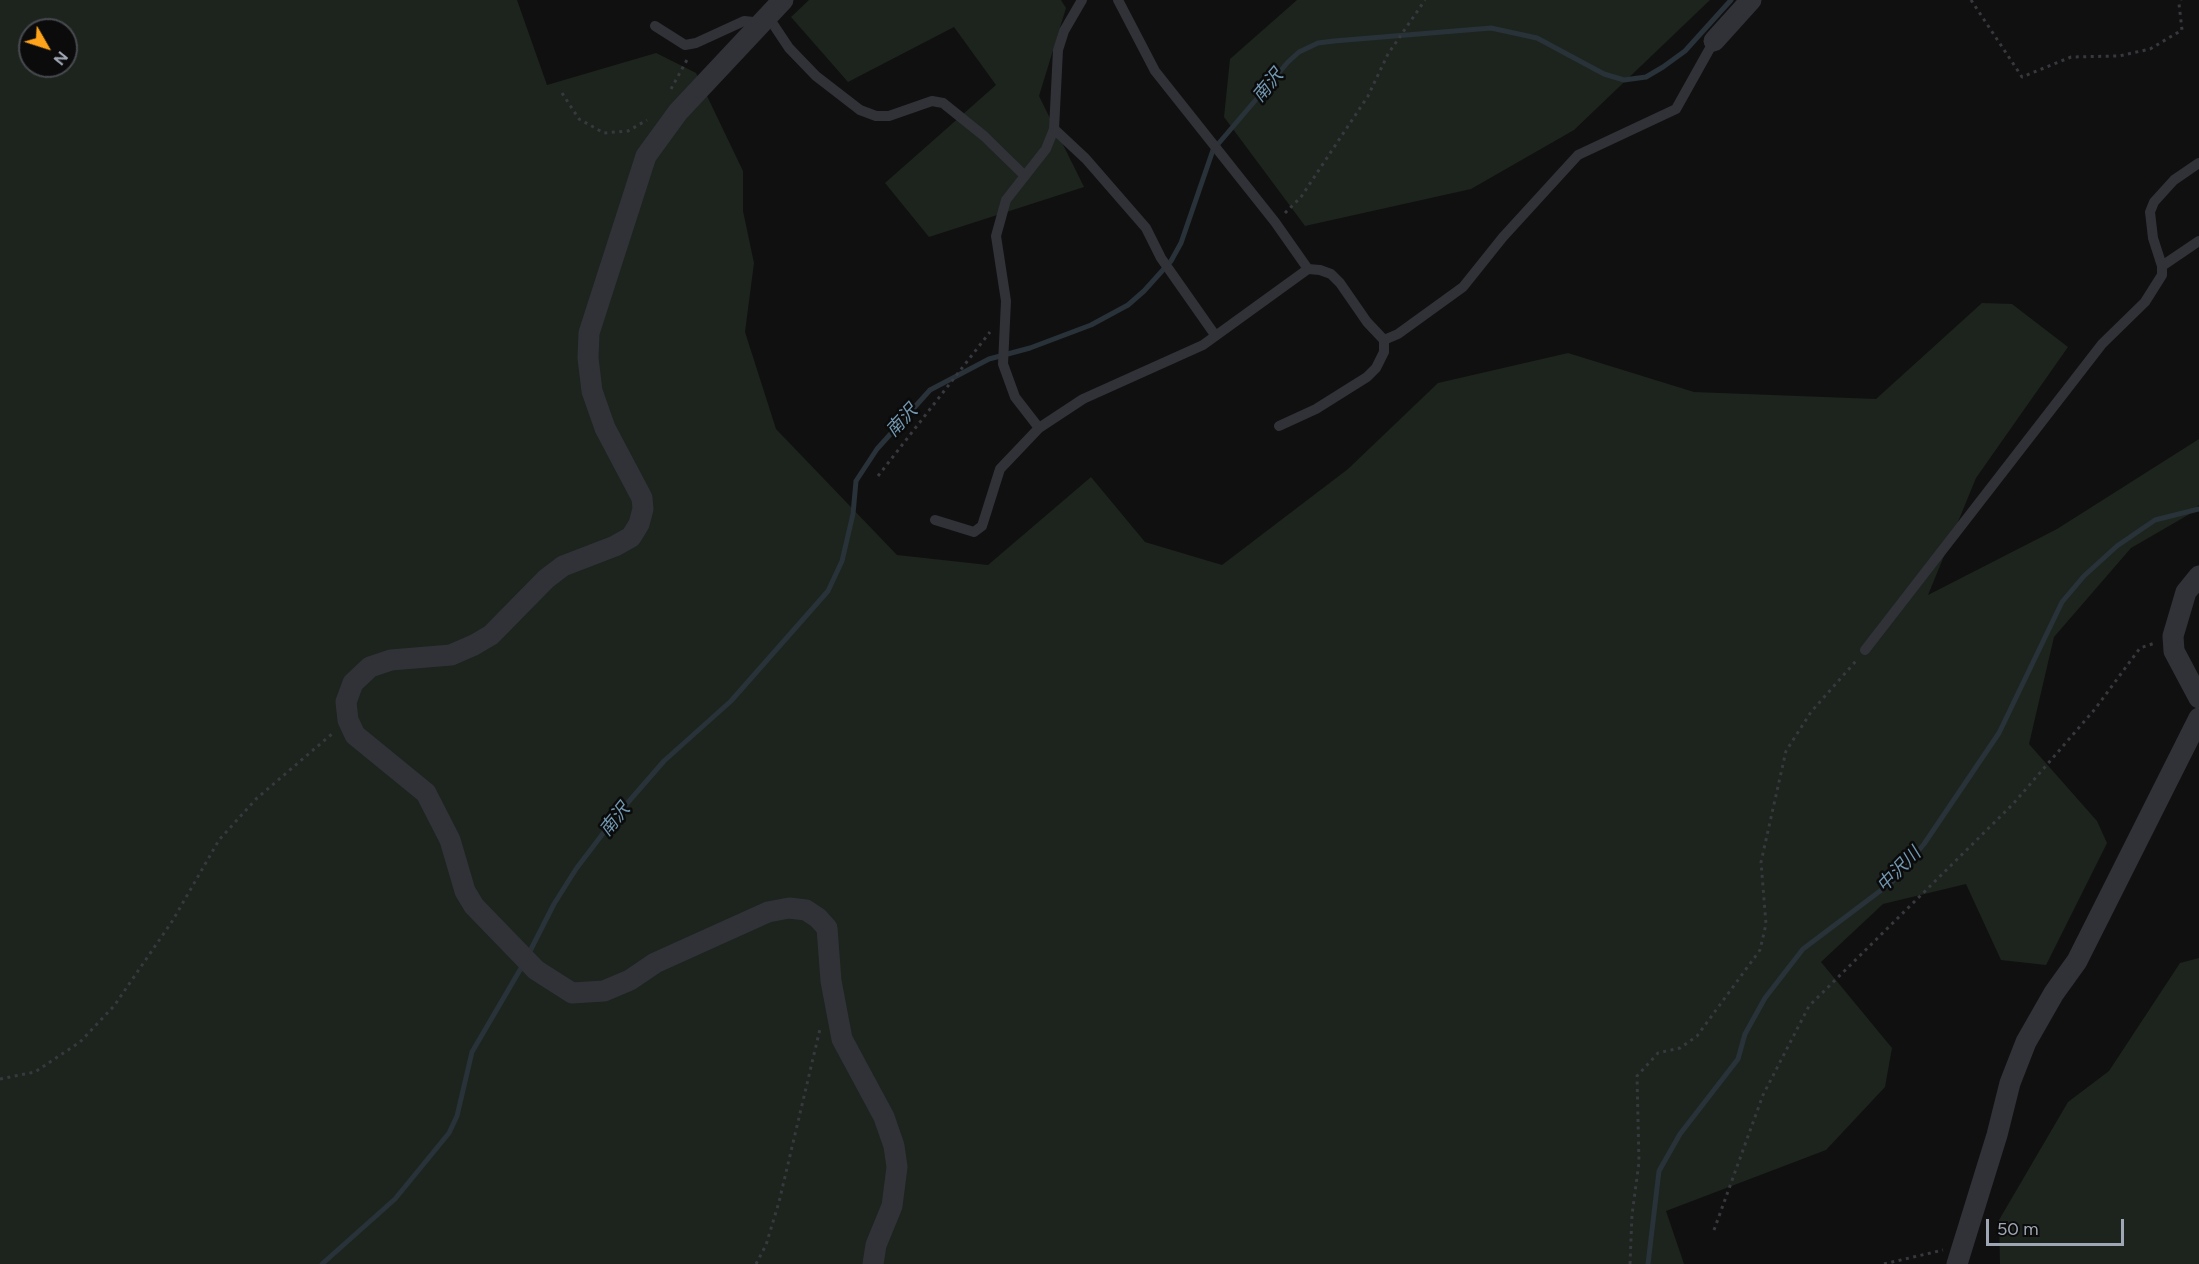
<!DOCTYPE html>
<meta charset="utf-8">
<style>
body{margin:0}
#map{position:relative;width:2199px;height:1264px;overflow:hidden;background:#101011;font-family:Figtree,sans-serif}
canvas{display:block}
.north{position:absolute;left:18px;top:18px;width:60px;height:60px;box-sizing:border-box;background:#0b0b0c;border:2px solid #47494f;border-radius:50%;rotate:129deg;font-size:16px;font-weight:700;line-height:24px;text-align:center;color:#a0a7b4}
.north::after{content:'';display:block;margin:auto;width:21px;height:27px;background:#ffa41a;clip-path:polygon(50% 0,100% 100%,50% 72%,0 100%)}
.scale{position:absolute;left:1986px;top:1219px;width:138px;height:27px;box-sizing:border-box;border:3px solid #a0a7b4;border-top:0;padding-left:8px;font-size:18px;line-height:21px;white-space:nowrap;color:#a0a7b4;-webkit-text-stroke:4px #0b0b0c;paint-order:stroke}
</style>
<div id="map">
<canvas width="2199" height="1264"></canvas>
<div class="north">N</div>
<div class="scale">50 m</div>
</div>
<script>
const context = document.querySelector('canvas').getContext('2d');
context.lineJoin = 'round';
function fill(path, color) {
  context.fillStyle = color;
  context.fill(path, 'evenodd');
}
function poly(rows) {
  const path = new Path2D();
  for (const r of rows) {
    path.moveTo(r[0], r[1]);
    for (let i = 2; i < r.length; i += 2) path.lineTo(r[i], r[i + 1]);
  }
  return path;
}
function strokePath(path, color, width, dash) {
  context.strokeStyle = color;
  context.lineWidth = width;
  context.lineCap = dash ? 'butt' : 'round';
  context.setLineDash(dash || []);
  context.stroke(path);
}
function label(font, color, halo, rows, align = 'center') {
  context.font = font + ' Figtree,"Noto Sans JP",sans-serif';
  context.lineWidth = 5;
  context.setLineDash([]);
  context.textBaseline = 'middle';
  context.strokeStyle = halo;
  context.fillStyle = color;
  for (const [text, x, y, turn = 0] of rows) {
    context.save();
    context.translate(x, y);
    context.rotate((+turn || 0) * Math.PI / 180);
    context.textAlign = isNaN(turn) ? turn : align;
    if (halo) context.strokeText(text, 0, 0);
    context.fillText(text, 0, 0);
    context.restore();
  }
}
const green = poly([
 [0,0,517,0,547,85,656,53,696,73,743,171,743,211,754,263,745,332,776,429,897,555,988,565,1091,477,1145,542,1222,565,1348,469,1438,383,1568,353,1694,392,1876,399,1982,303,2012,304,2068,347,1976,478,1928,595,2057,529,2199,439,2199,505,2188,515,2131,548,2054,637,2029,744,2097,821,2107,843,2046,965,2001,960,1966,884,1883,904,1821,962,1892,1048,1885,1087,1826,1150,1666,1211,1684,1264,0,1264],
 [30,30,66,30,66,66,30,66],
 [809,0,1061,0,1066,8,1039,96,1084,187,929,237,885,183,996,85,954,27,848,82,791,17],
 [1297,0,1710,0,1574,130,1471,189,1305,226,1224,117,1230,59],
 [2199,958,2199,1264,2000,1264,1999,1220,2068,1102,2109,1071,2180,963]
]);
const stream = poly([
 [528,955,554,904,576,869,617,815,664,761,731,701,828,591,842,561,853,514,856,481,877,449,930,390,989,359,1030,348,1091,325,1128,305,1144,291,1171,261,1181,243,1213,150,1288,62,1299,52,1318,43,1334,41,1491,28,1537,38,1604,74,1624,80,1646,77,1663,67,1685,51,1731,0],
 [322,1264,395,1199,449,1133,457,1116,472,1052,524,963],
 [1648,1264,1659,1171,1680,1134,1738,1059,1745,1034,1765,998,1803,949,1892,882,1924,844,1999,733,2062,602,2084,576,2117,546,2155,520,2199,509]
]);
const path = poly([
 [1971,0,2022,77,2071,57,2119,56,2150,49,2182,30,2179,4,2181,0],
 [671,89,688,58],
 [562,93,579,119,604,133,628,131,647,120],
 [1285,213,1301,197,1368,96,1388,54,1425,0],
 [878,476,990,332],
 [0,1079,35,1072,80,1042,114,1006,173,920,219,840,256,799,333,733],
 [1714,1230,1763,1095,1809,1006,2013,804,2095,709,2140,648,2155,643],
 [756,1264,766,1245,779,1202,820,1029],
 [1630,1264,1632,1215,1639,1162,1637,1076,1658,1053,1680,1048,1697,1036,1760,950,1766,924,1761,862,1786,751,1811,712,1856,661],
 [1884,1264,1943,1250]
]);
const lane = poly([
 [1118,0,1155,71,1275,222,1308,269],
 [655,26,685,45,696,43,744,21,773,24,789,48,816,76,860,110,876,116,889,116,932,101,943,103,984,136,1025,176],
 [1054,129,1086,159,1146,228,1161,258,1215,335],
 [2162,266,2153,238,2150,212,2154,202,2174,180,2199,163],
 [1384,340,1398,334,1463,287,1503,237,1578,155,1676,109,1714,41],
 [1039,428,1015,397,1003,364,1006,301,996,236,1006,200,1046,149,1054,129,1058,50,1064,31,1082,0],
 [935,520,974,532,982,526,1000,469,1039,428,1083,399,1203,345,1308,269,1320,270,1331,274,1340,283,1367,322,1384,340,1384,352,1376,368,1367,377,1316,409,1279,426],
 [1865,650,2102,344,2145,302,2162,275,2162,266,2199,241]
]);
const street = poly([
 [783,0,678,112,646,156,589,333,588,358,592,391,605,428,642,498,643,509,639,524,631,537,615,546,563,566,546,579,491,635,474,645,451,655,391,660,370,667,353,683,346,702,348,720,355,735,426,793,450,840,465,891,474,906,536,970,572,993,604,991,630,980,655,963,768,912,789,908,806,910,818,918,827,928,831,981,842,1039,884,1117,894,1146,897,1167,892,1206,876,1245,873,1264],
 [1714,41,1751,0],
 [2199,576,2186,592,2173,636,2174,651,2199,698],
 [1957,1264,1997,1135,2010,1083,2026,1042,2054,993,2077,961,2199,718]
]);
const waterNames = [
 ["南沢",1268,86,-50],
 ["南沢",902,421,-47],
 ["南沢",615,820,-51],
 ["中沢川",1899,870,-46]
];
fill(green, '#1c241d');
strokePath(stream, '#283238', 5);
strokePath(path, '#37393e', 3, [3, 4.5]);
strokePath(lane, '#313237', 10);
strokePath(street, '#313237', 21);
label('italic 18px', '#7399b2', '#0b0b0c', waterNames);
</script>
